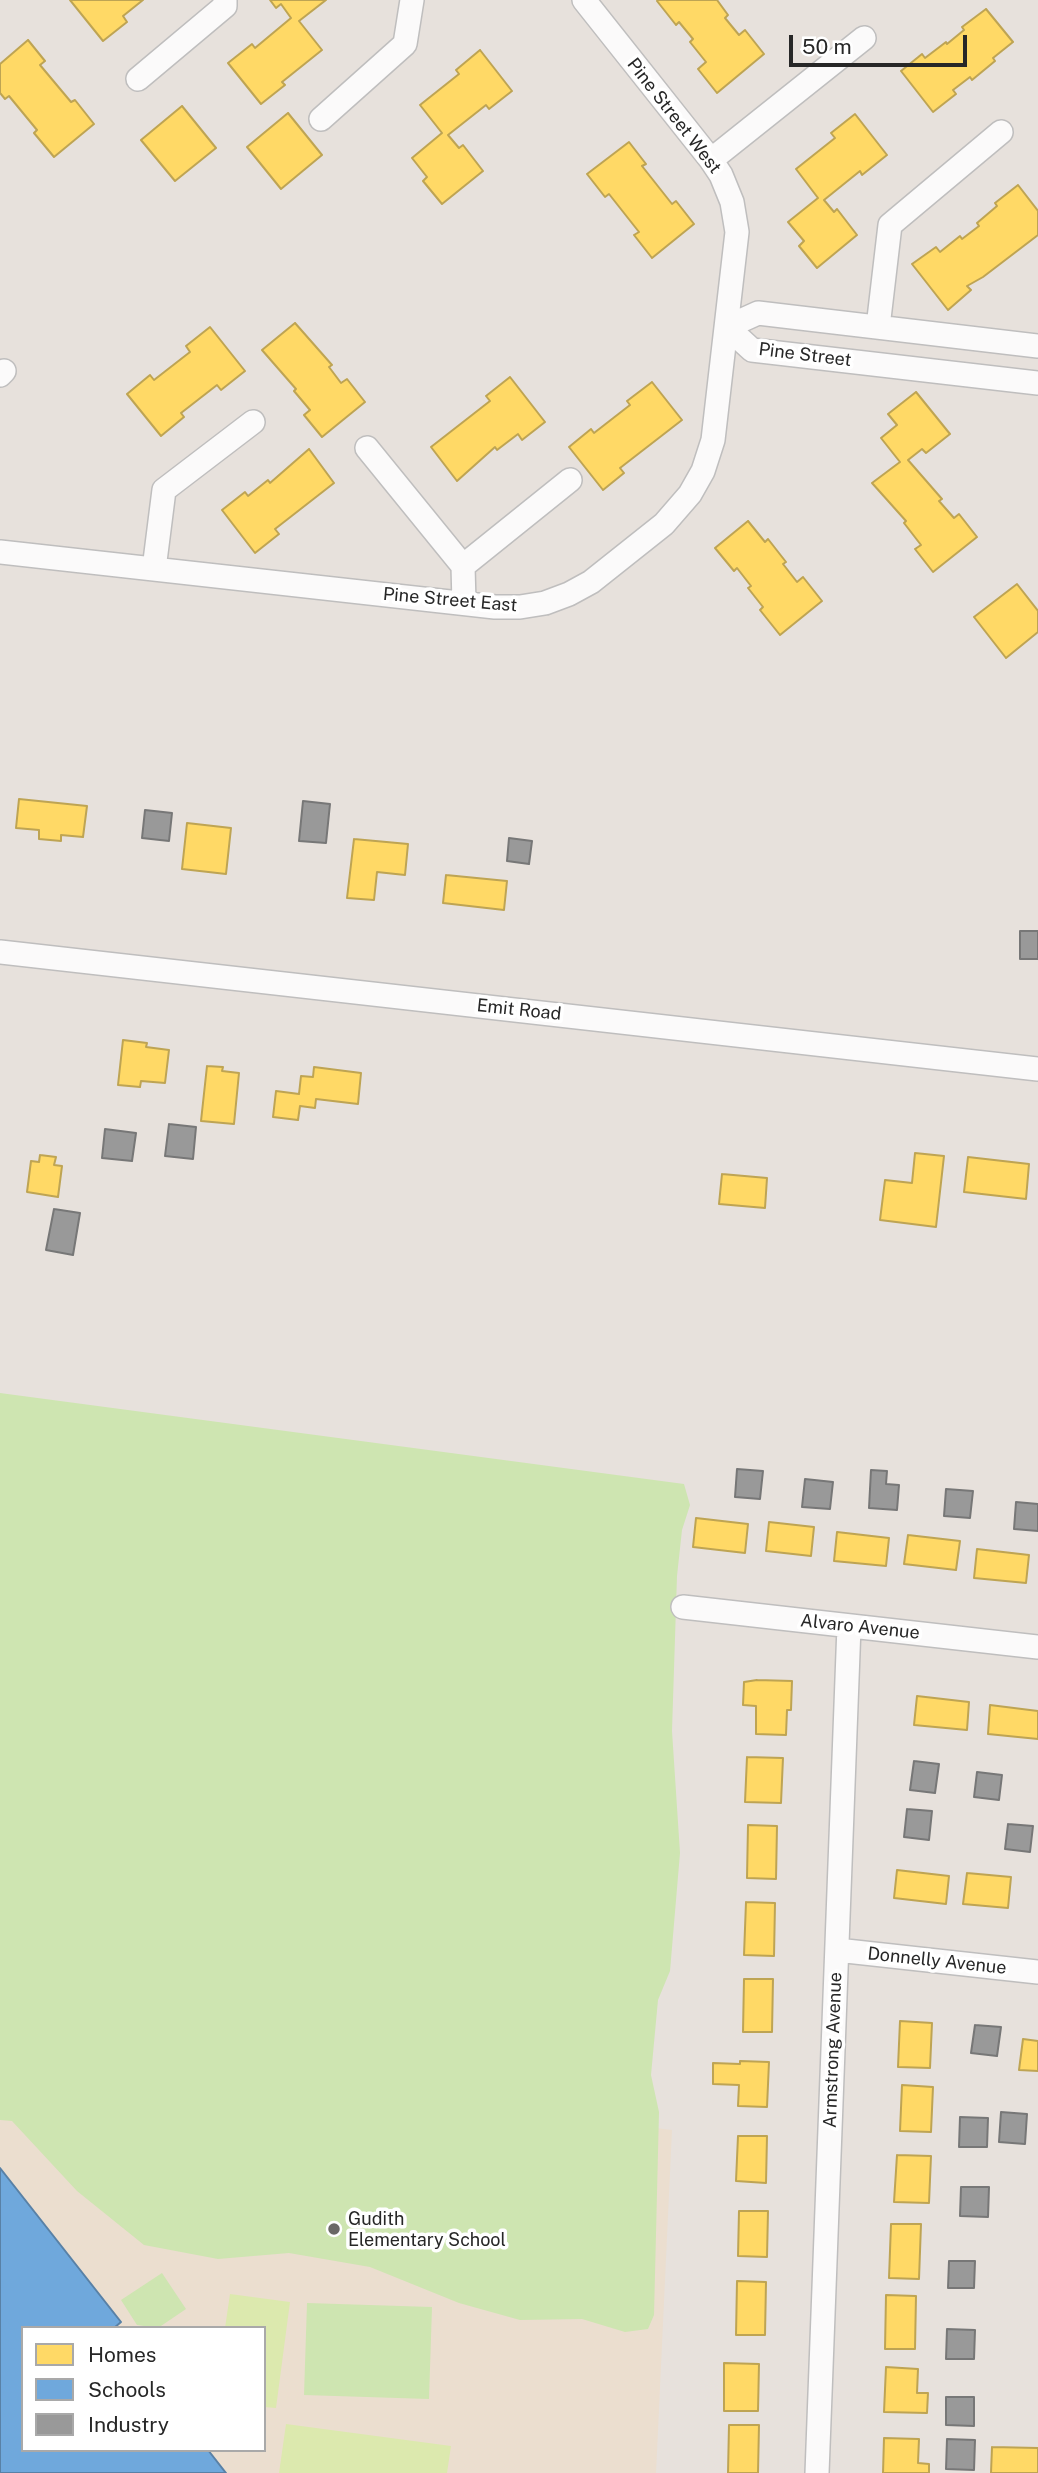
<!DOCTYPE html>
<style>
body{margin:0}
#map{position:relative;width:1038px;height:2473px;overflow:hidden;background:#e7e1dc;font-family:"Public Sans",sans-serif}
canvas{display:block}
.legend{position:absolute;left:21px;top:2326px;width:245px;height:126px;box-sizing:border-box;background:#fff;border:2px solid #a9a9a9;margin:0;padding:9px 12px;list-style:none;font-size:21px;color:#272727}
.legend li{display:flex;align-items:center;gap:14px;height:35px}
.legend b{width:35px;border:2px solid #a9a9a9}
.scale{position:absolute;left:789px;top:35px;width:178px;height:32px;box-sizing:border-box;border:4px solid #272727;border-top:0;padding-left:9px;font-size:21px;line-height:24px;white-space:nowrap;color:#272727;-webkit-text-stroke:5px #fff;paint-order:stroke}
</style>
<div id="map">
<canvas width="1038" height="2473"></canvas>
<ul class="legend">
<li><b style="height:19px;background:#ffd966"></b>Homes</li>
<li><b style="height:19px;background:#6fa8dc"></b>Schools</li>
<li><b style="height:19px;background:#999"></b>Industry</li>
</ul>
<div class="scale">50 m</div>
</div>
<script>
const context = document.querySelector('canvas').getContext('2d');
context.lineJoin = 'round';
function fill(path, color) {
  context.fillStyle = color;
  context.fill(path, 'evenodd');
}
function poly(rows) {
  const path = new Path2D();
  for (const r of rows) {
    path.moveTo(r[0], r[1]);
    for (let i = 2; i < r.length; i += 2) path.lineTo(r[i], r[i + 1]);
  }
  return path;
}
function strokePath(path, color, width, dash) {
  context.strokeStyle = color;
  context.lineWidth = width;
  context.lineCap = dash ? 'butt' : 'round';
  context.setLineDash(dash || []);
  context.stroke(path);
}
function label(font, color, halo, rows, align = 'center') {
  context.font = font + ' "Public Sans",sans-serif';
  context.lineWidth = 7;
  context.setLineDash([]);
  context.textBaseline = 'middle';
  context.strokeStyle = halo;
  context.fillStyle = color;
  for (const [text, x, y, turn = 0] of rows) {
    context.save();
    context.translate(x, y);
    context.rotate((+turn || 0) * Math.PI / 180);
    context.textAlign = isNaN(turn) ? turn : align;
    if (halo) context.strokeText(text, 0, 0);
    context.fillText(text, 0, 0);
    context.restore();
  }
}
const education = poly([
 [0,2045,672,2130,656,2473,0,2473],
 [23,2328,264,2328,264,2450,23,2450]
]);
const green = poly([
 [0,1393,684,1484,690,1505,682,1530,677,1576,672,1731,680,1853,670,1971,658,2000,651,2075,659,2112,654,2315,648,2329,625,2332,582,2319,520,2320,459,2303,370,2267,289,2253,218,2259,144,2245,77,2191,12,2121,0,2120],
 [162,2273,186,2309,158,2328,137,2325,121,2300],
 [307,2303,432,2307,429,2399,304,2395]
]);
const pitch = poly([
 [230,2294,290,2302,276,2408,264,2407,264,2328,225,2328],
 [286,2424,451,2446,447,2473,279,2473]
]);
const homes = poly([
 [70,0,143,0,123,16,127,22,103,41,70,0],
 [270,0,326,0,299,21,322,50,282,82,285,85,261,104,228,63,252,44,255,48,291,18,281,4,276,8,270,0],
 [658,0,717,0,728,15,725,18,739,35,745,30,764,54,717,93,698,69,706,62,690,42,693,39,679,22,676,25,657,1,658,0],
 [986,9,1013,42,993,58,995,61,972,80,970,77,953,90,956,94,933,112,901,71,922,54,925,58,946,42,947,44,964,30,962,27,986,9],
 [28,40,45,61,40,65,71,102,75,100,94,124,54,157,34,133,37,130,9,96,5,99,0,93,0,64,28,40],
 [480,50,512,91,489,109,486,105,448,135,459,148,463,145,483,171,442,204,423,181,427,177,412,158,442,133,420,105,459,74,456,70,480,50],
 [182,106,216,148,175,181,141,140,182,106],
 [288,113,322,155,281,189,247,147,288,113],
 [855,114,887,155,862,175,860,171,824,200,834,212,837,209,857,235,817,268,799,246,804,241,788,222,818,198,796,169,835,138,831,133,855,114],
 [629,142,646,164,642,166,672,204,676,201,694,224,652,258,634,235,639,232,609,194,605,197,587,174,629,142],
 [1018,185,1038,211,1038,235,983,277,967,286,971,290,948,310,912,264,936,247,940,252,960,236,962,239,979,226,977,223,997,206,995,203,1018,185],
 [295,323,332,365,329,367,341,383,347,379,365,402,322,437,304,415,310,410,294,391,296,389,262,350,295,323],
 [210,327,245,371,221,390,217,385,181,413,184,417,161,436,127,394,150,375,154,380,190,352,186,346,210,327],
 [510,377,545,422,522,440,518,434,497,450,495,447,457,481,431,447,490,401,486,396,510,377],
 [652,382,682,420,620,468,624,473,603,490,569,447,591,429,594,433,630,405,627,401,652,382],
 [916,392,950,434,926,453,922,449,908,460,942,499,939,501,954,518,959,514,977,537,933,572,915,549,921,545,904,523,906,521,872,483,900,462,881,438,897,425,888,414,916,392],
 [309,449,334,483,275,529,279,534,255,553,222,510,245,492,248,496,268,480,270,483,309,449],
 [748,521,765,542,768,539,786,562,783,564,797,582,803,577,822,601,780,635,760,610,763,607,748,588,751,586,737,568,734,571,715,548,748,521],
 [1017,584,1038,611,1038,632,1006,658,974,617,1017,584],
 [19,799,87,806,83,837,61,835,61,841,39,839,39,830,16,828,19,799],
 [187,823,231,828,226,874,182,869,187,823],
 [354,839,408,844,405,875,377,872,374,900,347,898,354,839],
 [446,875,507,881,504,910,443,903,446,875],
 [123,1040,147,1043,146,1047,169,1050,165,1083,141,1081,140,1087,118,1085,123,1040],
 [207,1066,223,1067,222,1071,239,1073,234,1124,201,1121,207,1066],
 [314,1067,361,1073,358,1104,316,1099,315,1108,300,1106,298,1120,273,1117,276,1091,299,1094,301,1076,313,1077,314,1067],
 [915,1153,944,1156,936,1227,880,1220,885,1180,912,1183,915,1153],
 [40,1155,56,1157,54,1165,62,1166,58,1197,27,1192,31,1161,39,1162,40,1155],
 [968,1157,1029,1164,1026,1199,964,1192,968,1157],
 [722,1174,767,1178,765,1208,719,1204,722,1174],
 [696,1518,748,1524,745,1553,693,1547,696,1518],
 [769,1522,814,1527,811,1556,766,1551,769,1522],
 [837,1532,889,1538,886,1566,834,1561,837,1532],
 [908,1535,960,1541,956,1570,904,1564,908,1535],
 [977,1549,1029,1555,1026,1583,974,1578,977,1549],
 [757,1680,792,1681,791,1710,787,1710,786,1735,756,1734,756,1706,743,1705,744,1682,757,1680],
 [917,1696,969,1702,967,1730,914,1725,917,1696],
 [990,1705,1038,1711,1038,1739,988,1734,990,1705],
 [747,1757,783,1758,781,1803,745,1802,747,1757],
 [748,1825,777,1826,776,1879,747,1878,748,1825],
 [897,1870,949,1876,946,1904,894,1898,897,1870],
 [967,1873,1011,1877,1008,1908,963,1904,967,1873],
 [746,1902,775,1903,774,1956,744,1955,746,1902],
 [744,1979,773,1979,772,2032,743,2032,744,1979],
 [900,2021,932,2023,930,2068,898,2067,900,2021],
 [1023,2039,1038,2041,1038,2071,1019,2070,1023,2039],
 [740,2061,769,2062,767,2107,738,2106,739,2085,713,2084,713,2063,740,2064,740,2061],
 [902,2085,933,2087,931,2132,900,2131,902,2085],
 [738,2136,767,2136,766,2183,736,2181,738,2136],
 [897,2155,931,2156,929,2203,894,2202,897,2155],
 [739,2211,768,2211,767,2257,738,2256,739,2211],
 [891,2224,921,2224,919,2279,889,2278,891,2224],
 [737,2281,766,2282,765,2335,736,2335,737,2281],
 [886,2295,916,2296,915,2349,885,2349,886,2295],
 [724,2363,759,2364,758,2411,724,2411,724,2363],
 [886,2367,918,2369,917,2393,928,2393,927,2413,884,2412,886,2367],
 [729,2425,759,2425,758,2473,728,2473,729,2425],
 [884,2438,919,2439,918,2463,929,2464,929,2473,883,2473,884,2438],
 [992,2447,1038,2448,1038,2473,991,2473,992,2447]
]);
const schools = poly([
 [0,2168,121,2322,114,2328,23,2328,23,2450,208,2450,226,2473,0,2473,0,2168]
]);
const industry = poly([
 [303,801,330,804,326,843,299,841,303,801],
 [145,810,172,813,169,841,142,838,145,810],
 [509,838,532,841,529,864,507,861,509,838],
 [1020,931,1038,931,1038,959,1020,959,1020,931],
 [169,1124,196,1127,193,1159,165,1156,169,1124],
 [105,1129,136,1133,132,1161,102,1158,105,1129],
 [54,1209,80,1213,73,1255,46,1250,54,1209],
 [737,1469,763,1471,760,1499,735,1497,737,1469],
 [871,1470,887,1471,886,1484,899,1485,897,1510,869,1508,871,1470],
 [805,1479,833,1482,830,1509,802,1507,805,1479],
 [946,1489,973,1491,970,1518,944,1516,946,1489],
 [1016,1502,1038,1504,1038,1531,1014,1529,1016,1502],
 [914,1761,939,1764,935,1793,910,1790,914,1761],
 [977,1772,1002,1775,999,1800,974,1797,977,1772],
 [907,1809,932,1811,929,1840,904,1837,907,1809],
 [1008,1824,1033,1826,1030,1852,1005,1849,1008,1824],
 [975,2025,1001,2027,997,2056,971,2053,975,2025],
 [1001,2112,1027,2114,1025,2144,999,2142,1001,2112],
 [960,2117,988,2118,987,2147,959,2147,960,2117],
 [961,2187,989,2187,988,2217,960,2216,961,2187],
 [949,2261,975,2261,974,2288,948,2288,949,2261],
 [947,2329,975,2330,974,2359,946,2359,947,2329],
 [946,2397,974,2397,974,2426,946,2425,946,2397],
 [947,2439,975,2440,974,2470,946,2469,947,2439]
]);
const minor = poly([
 [138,79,225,6,225,0],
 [321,119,405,44,412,0],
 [711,160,864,38],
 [727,327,752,350,1038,383],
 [727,327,758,313,1038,346],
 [878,327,890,225,1001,132],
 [0,375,4,371],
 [367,448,463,566],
 [0,552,495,607,520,607,545,603,569,594,591,582,664,524,690,494,703,471,713,440,737,232,732,202,721,175,711,160,584,0],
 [154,569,164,490,253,422],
 [464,603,463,566,570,480],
 [0,952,1038,1069],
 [683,1607,1038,1647],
 [837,1950,1038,1972],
 [817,2473,849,1626]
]);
const markers = [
 [334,2229,7,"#6a6866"]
];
const streetNames = [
 ["Pine Street West",674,116,52],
 ["Pine Street",805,355,7],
 ["Pine Street East",450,600,5],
 ["Emit Road",519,1010,6],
 ["Alvaro Avenue",860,1627,6],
 ["Donnelly Avenue",937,1961,6],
 ["Armstrong Avenue",833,2050,-88]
];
const poiNames = [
 ["Gudith",348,2219],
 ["Elementary School",348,2240]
];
fill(education, '#ebdecf');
fill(green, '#cee5b1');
fill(pitch, '#dce9ae');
fill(homes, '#ffd966');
strokePath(homes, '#bea453', 2);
fill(schools, '#6fa8dc');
strokePath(schools, '#5981a6', 2);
fill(industry, '#999');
strokePath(industry, '#777', 2);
strokePath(minor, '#bfbebe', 26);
strokePath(minor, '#fbfafa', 23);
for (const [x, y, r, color] of markers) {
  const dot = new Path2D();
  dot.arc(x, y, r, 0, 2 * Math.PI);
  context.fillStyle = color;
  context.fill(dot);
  strokePath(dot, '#fff', 2.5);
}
label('18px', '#272727', '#fff', streetNames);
label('18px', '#272727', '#fff', poiNames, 'left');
</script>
